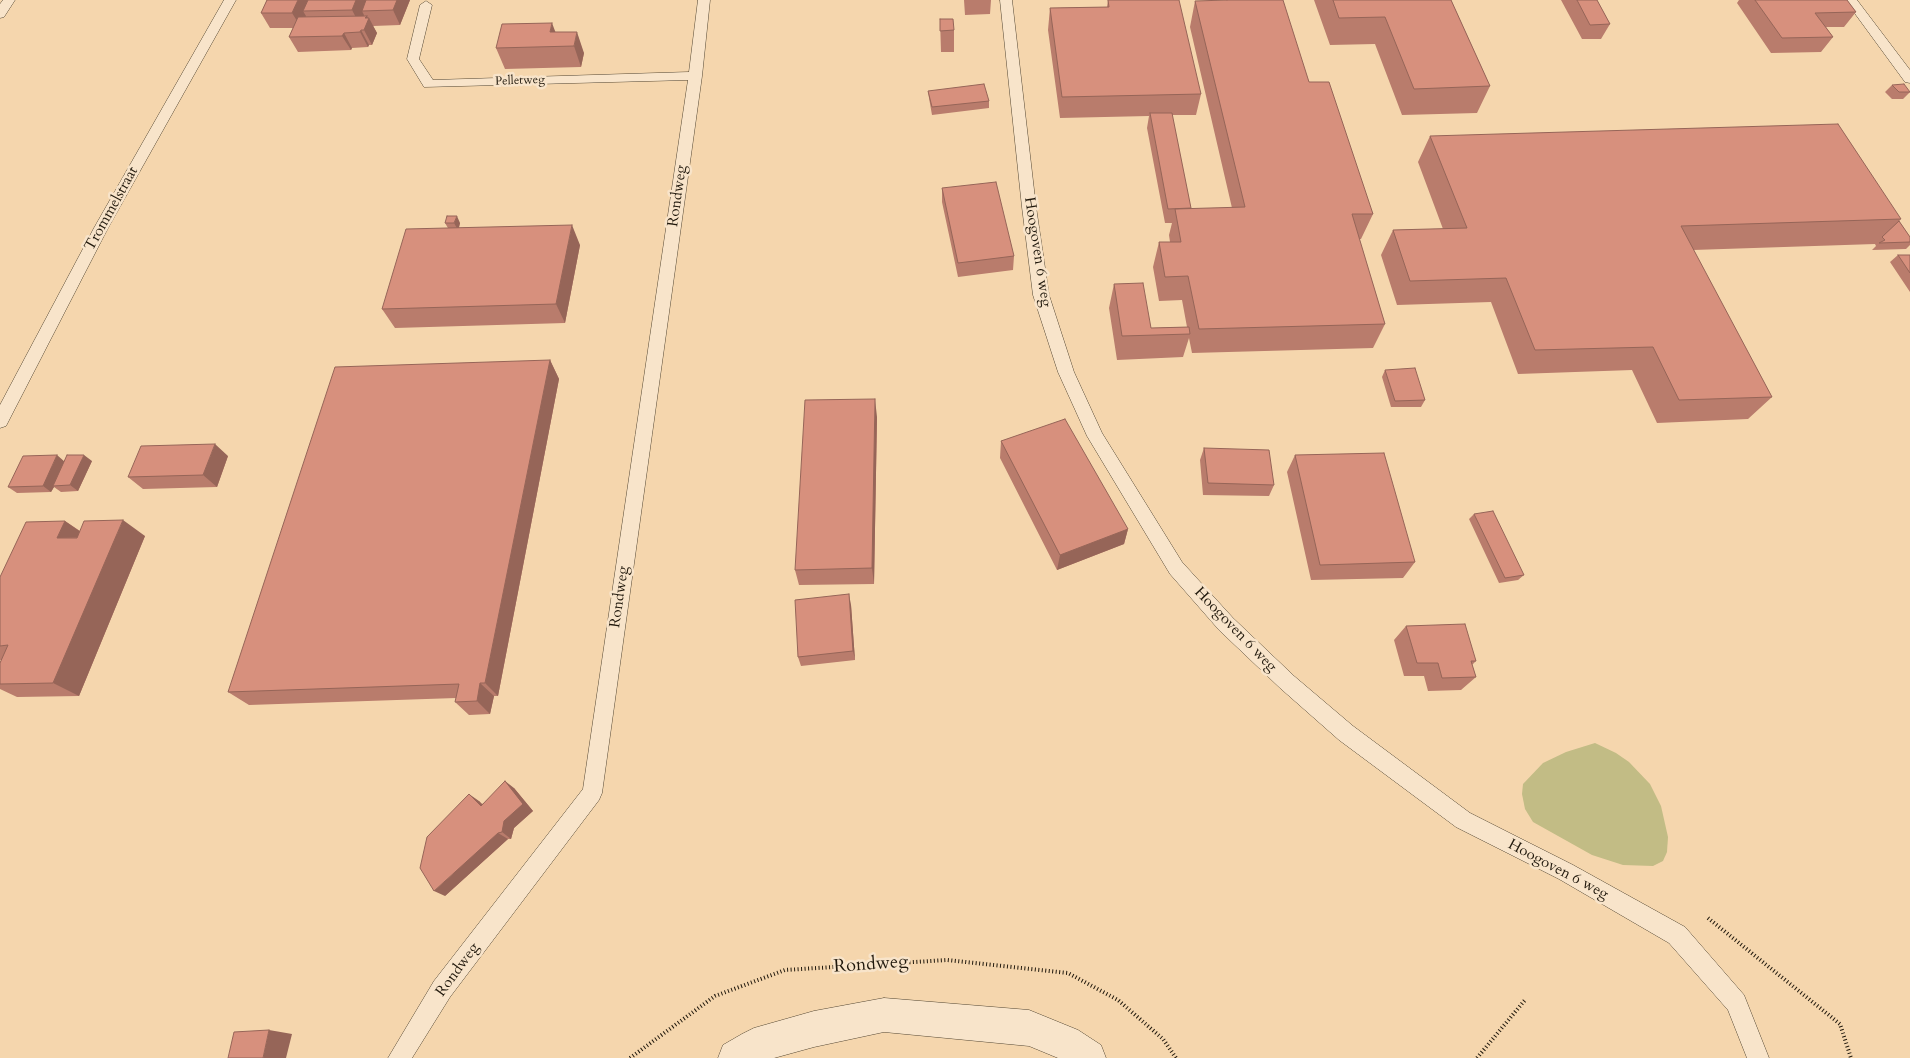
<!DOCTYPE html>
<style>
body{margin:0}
canvas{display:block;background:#f5d6ad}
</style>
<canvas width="1910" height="1058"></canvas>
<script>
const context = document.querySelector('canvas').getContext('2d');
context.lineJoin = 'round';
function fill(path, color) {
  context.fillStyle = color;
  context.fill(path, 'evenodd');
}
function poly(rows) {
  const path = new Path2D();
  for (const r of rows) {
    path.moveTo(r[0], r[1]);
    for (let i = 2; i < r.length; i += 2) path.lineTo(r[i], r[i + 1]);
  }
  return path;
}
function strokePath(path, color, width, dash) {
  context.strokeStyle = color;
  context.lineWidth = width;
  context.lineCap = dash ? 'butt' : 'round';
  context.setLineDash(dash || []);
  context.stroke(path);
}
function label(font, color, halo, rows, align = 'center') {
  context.font = font + ' Cardo,serif';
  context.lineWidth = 5;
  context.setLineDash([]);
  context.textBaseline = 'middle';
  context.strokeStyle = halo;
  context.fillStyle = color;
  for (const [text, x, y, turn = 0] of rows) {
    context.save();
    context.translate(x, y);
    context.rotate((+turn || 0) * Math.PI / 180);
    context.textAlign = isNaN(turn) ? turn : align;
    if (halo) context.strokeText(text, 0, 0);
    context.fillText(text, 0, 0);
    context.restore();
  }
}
const green = poly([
 [1595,743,1616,753,1629,762,1650,784,1661,806,1668,837,1667,852,1663,861,1653,866,1623,865,1592,855,1533,822,1525,809,1522,794,1523,784,1543,763,1566,752]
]);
const path = poly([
 [1708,918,1840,1024,1851,1058],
 [630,1058,715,996,785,970,947,960,1068,973,1118,1000,1163,1039,1176,1058],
 [1477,1058,1525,1000]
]);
const lane = poly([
 [3,0,15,0,4,17,0,18,0,4,3,0],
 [224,0,236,0,108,228,6,426,0,428,0,405,94,228,224,0],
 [698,0,710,0,702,76,602,793,599,800,450,997,412,1058,388,1058,434,981,583,789,688,80,424,87,407,59,420,5,426,1,432,5,419,59,433,80,689,72,698,0],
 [1000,0,1012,0,1036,207,1049,295,1074,372,1102,433,1182,562,1233,618,1294,676,1353,726,1470,813,1573,865,1685,927,1744,995,1769,1058,1747,1058,1728,1010,1669,943,1559,879,1456,827,1339,740,1280,688,1219,630,1170,574,1087,436,1058,372,1033,295,1022,207,1000,0],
 [1845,0,1857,0,1910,70,1910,83,1905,82,1845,0]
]);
const street = poly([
 [884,998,1029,1010,1078,1030,1101,1045,1106,1058,1058,1058,1029,1046,884,1032,814,1047,774,1058,718,1058,723,1045,742,1034,754,1028,814,1011,884,998]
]);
const wall = poly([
 [267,0,410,0,400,25,373,26,377,33,372,45,369,45,368,47,352,48,351,50,298,52,289,37,293,28,270,28,261,13],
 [964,0,991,0,990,14,965,15],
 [1108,0,1201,94,1196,115,1172,115,1191,209,1232,208,1190,27,1195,1,1309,82,1373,214,1361,239,1359,239,1385,324,1373,348,1192,353,1189,338,1183,357,1117,360,1109,308,1114,284,1151,328,1187,327,1182,300,1159,301,1153,267,1159,242,1170,242,1169,235,1172,223,1165,223,1147,128,1149,116,1060,118,1048,30,1050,8,1107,7],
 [1314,0,1451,0,1490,86,1477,113,1402,115,1375,44,1330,45],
 [1561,0,1597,0,1610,24,1601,39,1582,39],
 [1739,0,1847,0,1856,12,1844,27,1826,27,1833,37,1821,52,1771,53,1737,3],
 [940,19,954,30,954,52,941,52],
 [556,32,584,53,581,67,505,69,496,48],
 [1892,85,1910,92,1903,99,1892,99,1885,92],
 [928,91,989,101,989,108,932,115,929,98],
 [1430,136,1901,219,1899,221,1910,237,1910,245,1906,249,1872,250,1876,246,1875,244,1693,250,1772,397,1748,419,1657,423,1632,370,1518,374,1491,302,1397,305,1381,255,1393,230,1443,229,1418,162],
 [942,188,1014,256,1013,270,958,277,942,202],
 [445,223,460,223,459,228,580,245,565,323,395,328,382,309,448,228],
 [1898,255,1910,255,1910,292,1890,262],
 [550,360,559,379,498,696,494,696,490,714,469,715,455,702,456,698,249,705,228,692],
 [1385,370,1425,400,1421,407,1391,407,1382,377],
 [877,417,874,584,799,585,795,570],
 [1001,441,1128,529,1124,544,1057,570,1000,458],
 [1204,448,1274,485,1269,496,1203,495,1200,460],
 [1295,455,1415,562,1403,578,1311,580,1287,472],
 [228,456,217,487,143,489,128,477],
 [64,461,92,461,78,491,61,492,54,487,51,492,17,493,8,487],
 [1474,514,1524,575,1518,580,1499,583,1469,519],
 [65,521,80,531,145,536,79,696,17,697,0,689,0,663,1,660,0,660,0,577],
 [851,605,855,660,801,666,798,657],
 [1406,626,1476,661,1472,665,1476,677,1461,690,1428,691,1424,676,1404,676,1394,640],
 [514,788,533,811,514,828,511,839,508,839,445,896,479,801,482,804]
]);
const shadedWall = poly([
 [298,0,313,0,303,11,306,16,301,27,292,13],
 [356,0,370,0,362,11,364,15,360,25,352,10],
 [397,0,410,0,400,25,393,10],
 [367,16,369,20,369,18,377,33,372,45,364,30,365,18],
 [552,23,560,44,550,32],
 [361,30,369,45,368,47,360,32],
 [577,32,584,53,581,67,574,46],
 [344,33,352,48,351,50,342,36],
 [457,216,460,223,458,230,454,223],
 [572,225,580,245,565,323,556,304],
 [550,360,559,379,498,696,485,683],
 [875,399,877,417,874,584,872,568],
 [215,444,228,456,217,487,203,475],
 [57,455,65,462,53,486,54,487,51,492,43,486],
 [84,455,92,461,78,491,70,485],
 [123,520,145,536,79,696,53,683],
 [65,521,88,537,57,538],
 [1128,529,1124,544,1057,570,1060,555],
 [849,594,851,605,855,660,853,651],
 [480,683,494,696,490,714,477,701],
 [505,781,514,788,533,811,514,828,511,839,502,832],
 [469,794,479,801,491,813,481,806],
 [498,833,508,839,445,896,434,891],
 [269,1030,292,1034,286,1058,263,1058]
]);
const building = poly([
 [267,0,298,0,292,13,261,13,267,0],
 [308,0,356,0,352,10,303,11,308,0],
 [366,0,397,0,393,10,362,11,366,0],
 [1108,0,1179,0,1201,94,1062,97,1050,8,1109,7,1108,0],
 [1227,0,1283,0,1309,82,1329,82,1373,214,1352,214,1385,324,1199,329,1188,276,1165,277,1159,242,1181,242,1175,209,1245,207,1195,1,1227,0],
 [1333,0,1451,0,1490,86,1414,89,1385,17,1339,18,1333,0],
 [1577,0,1597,0,1610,24,1590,25,1577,0],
 [1755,0,1847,0,1856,12,1815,13,1833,37,1782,38,1755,0],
 [367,16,365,18,369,18,364,30,361,30,360,32,344,33,342,36,289,37,298,17,367,16],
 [940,19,953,19,954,30,940,31,940,19],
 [552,23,550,32,577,32,574,46,496,48,502,24,552,23],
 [984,84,989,101,932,107,928,91,984,84],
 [1904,84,1910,92,1899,92,1892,85,1904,84],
 [1150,113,1172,113,1191,208,1168,209,1150,113],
 [1838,124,1901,219,1681,226,1772,397,1679,400,1653,347,1535,350,1506,278,1410,281,1393,230,1467,228,1430,136,1838,124],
 [996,182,1014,256,958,263,942,188,996,182],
 [447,216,457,216,454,223,445,223,447,216],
 [1899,221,1910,237,1910,242,1879,243,1885,240,1882,237,1899,221],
 [572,225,556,304,382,309,406,229,572,225],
 [1898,255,1910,255,1910,273,1898,255],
 [1143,283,1151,328,1189,327,1190,334,1122,336,1114,284,1143,283],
 [550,360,485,683,480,683,477,701,455,702,459,684,228,692,335,367,550,360],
 [1415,368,1425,400,1395,401,1385,370,1415,368],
 [875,399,872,568,795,570,805,400,875,399],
 [1065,419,1128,529,1060,555,1001,441,1065,419],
 [215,444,203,475,128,477,141,446,215,444],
 [1204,448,1269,450,1274,485,1208,483,1204,448],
 [1384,453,1415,562,1320,565,1295,455,1384,453],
 [57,455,43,486,8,487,23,456,57,455],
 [67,455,84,455,70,485,53,486,67,455],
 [1493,511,1524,575,1505,578,1474,514,1493,511],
 [123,520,53,683,0,684,0,663,8,645,0,646,0,577,26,522,65,521,57,538,77,538,84,521,123,520],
 [849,594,853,651,798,657,795,600,849,594],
 [1465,624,1476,661,1471,661,1476,677,1442,678,1438,663,1417,663,1406,626,1465,624],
 [505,781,523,804,504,821,502,832,498,833,434,891,420,868,427,837,469,794,481,806,505,781],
 [269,1030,263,1058,228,1058,234,1032,269,1030]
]);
const farStreetnames = [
 ["Pelletweg",520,81,-2]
];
const streetNames = [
 ["Rondweg",678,196,-82],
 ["Trommelstraat",112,209,-61],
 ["Hoogoven 6 weg",1037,252,81],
 ["Rondweg",620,597,-82],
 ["Hoogoven 6 weg",1235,630,46],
 ["Hoogoven 6 weg",1558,870,28],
 ["Rondweg",458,970,-54]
];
const nearStreetnames = [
 ["Rondweg",871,965,-4]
];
fill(green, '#c2bc85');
strokePath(lane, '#554834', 1);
strokePath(street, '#554834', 1);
strokePath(path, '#20180c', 4, [1, 2.5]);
fill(lane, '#f8e4ca');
fill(street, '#f8e4ca');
fill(wall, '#b97c6c');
fill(shadedWall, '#966558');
fill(building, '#d7907d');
strokePath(building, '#966558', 1);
label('12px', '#20180c', '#f8e4ca', farStreetnames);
label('15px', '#20180c', '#f8e4ca', streetNames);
label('18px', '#20180c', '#f8e4ca', nearStreetnames);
</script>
